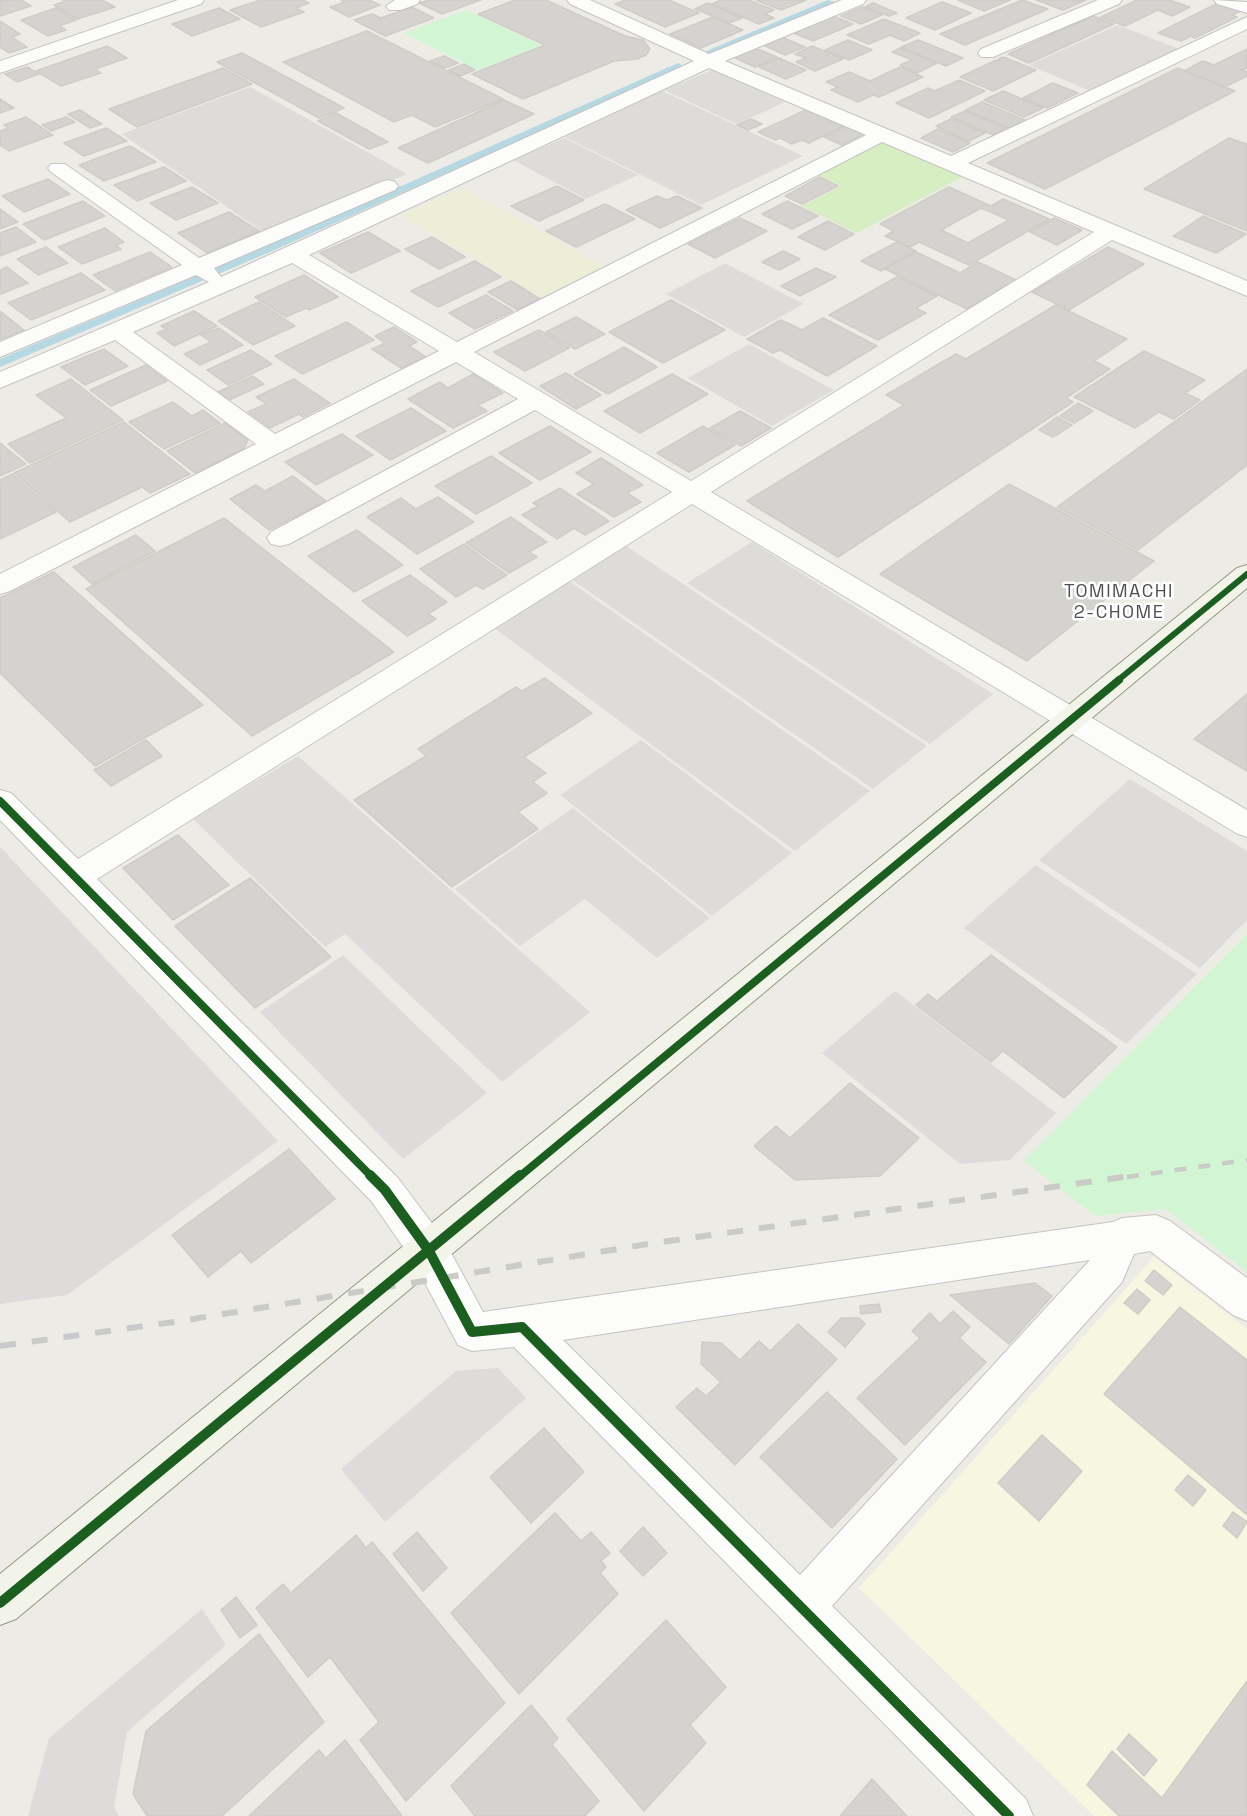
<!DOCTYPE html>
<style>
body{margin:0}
canvas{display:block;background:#edebe6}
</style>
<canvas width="1247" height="1816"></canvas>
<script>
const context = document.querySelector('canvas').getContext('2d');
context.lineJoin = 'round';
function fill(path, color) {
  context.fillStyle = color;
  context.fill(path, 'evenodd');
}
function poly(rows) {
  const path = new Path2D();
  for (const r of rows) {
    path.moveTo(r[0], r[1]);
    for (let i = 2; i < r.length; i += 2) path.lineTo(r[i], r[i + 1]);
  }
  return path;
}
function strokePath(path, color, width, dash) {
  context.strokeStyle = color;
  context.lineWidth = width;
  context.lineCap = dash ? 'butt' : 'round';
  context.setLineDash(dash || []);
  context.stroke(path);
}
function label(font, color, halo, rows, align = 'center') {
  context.font = font + ' "Space Grotesk",sans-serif';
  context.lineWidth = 5;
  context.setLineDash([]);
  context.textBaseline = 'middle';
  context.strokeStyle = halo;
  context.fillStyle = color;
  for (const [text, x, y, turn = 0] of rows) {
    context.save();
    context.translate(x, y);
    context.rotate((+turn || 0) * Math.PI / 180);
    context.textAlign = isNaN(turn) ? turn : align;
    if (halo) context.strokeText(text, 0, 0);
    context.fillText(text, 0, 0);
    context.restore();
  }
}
const education = poly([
 [1154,1257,1247,1329,1247,1816,1094,1816,859,1588]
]);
const farmland = poly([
 [463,188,605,267,543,299,400,215]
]);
const grass = poly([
 [883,141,964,176,857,233,801,206,841,186,817,174]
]);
const park = poly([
 [466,10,541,45,478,70,404,33],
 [1247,934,1247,1272,1166,1209,1096,1216,1024,1161]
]);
const parking = poly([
 [1118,25,1179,49,1090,91,1029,65],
 [712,70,785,102,737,124,664,90],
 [250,87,407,174,266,234,122,134],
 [662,91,803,156,701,205,565,137],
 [565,138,638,175,586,199,513,160],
 [725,263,734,268,804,304,744,337,666,294],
 [749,344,834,390,772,426,688,378],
 [752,542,993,694,930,744,687,583],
 [626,546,927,746,873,789,571,579],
 [569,581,870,791,795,851,493,627],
 [641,740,792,853,712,916,560,795],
 [298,756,590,1012,502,1082,345,934,325,947,193,819],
 [1130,779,1247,851,1247,920,1200,968,1039,860],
 [573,808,710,918,657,958,585,899,520,946,455,889],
 [0,847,278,1141,67,1295,0,1304],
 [1036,865,1197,974,1126,1044,964,928],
 [343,955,487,1093,403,1159,260,1012],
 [895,991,1056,1113,1010,1160,960,1164,822,1053],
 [498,1368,526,1398,385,1522,341,1469,456,1371],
 [202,1609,226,1645,127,1732,114,1807,119,1816,28,1816,49,1738]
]);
const stream = poly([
 [828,0,835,2,712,54,704,52,828,0],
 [678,63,681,64,681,68,270,252,0,367,0,359,262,248,678,63]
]);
const building = poly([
 [0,0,21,0,31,6,0,16,0,0],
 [63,0,102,0,115,7,78,19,54,5,66,1,63,0],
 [261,0,303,0,309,3,296,8,304,12,261,27,230,10,261,0],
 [341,0,369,0,380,5,349,17,330,7,345,2,341,0],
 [429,0,481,0,442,14,419,3,429,0],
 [515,0,546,0,625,36,643,40,650,49,646,55,637,59,614,61,523,99,472,74,545,45,478,14,515,0],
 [626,0,669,0,699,13,665,27,615,4,626,0],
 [721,0,749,0,774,10,765,14,774,18,759,24,712,4,721,0],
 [756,0,806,0,781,10,756,0],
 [958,0,1010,0,984,11,958,0],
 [1022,0,1048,9,965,45,940,34,1022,0],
 [1036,0,1086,0,1063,10,1036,0],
 [1137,0,1169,0,1190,7,1172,16,1158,10,1125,26,1101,17,1137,0],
 [942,2,971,13,935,30,906,18,942,2],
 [708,3,742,18,729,23,695,9,708,3],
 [873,3,897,13,889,16,865,7,873,3],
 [1218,3,1241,11,1232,15,1237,17,1195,38,1191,36,1181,41,1158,33,1218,3],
 [412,7,434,18,385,36,354,20,372,14,381,18,412,7],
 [862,7,882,15,861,24,841,16,862,7],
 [56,8,76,20,59,26,66,30,48,36,21,20,56,8],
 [219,8,240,19,192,36,172,24,219,8],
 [833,16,853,24,813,41,794,33,833,16],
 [1093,16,1114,24,1029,63,1008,54,1093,16],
 [713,17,743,30,701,48,670,34,713,17],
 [884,19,920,33,904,41,890,35,869,44,847,35,884,19],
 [0,21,20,34,12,37,27,47,9,53,0,47,0,21],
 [367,31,503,99,435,127,412,115,394,122,283,62,367,31],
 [782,37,805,47,785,55,763,45,782,37],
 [848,40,872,50,849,60,825,50,848,40],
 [918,40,963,58,946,66,901,47,918,40],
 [107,46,127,58,95,69,101,73,61,86,36,71,107,46],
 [812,46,843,59,815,71,796,62,806,58,795,54,812,46],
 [755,48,777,57,755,67,733,57,755,48],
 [900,48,937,63,917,73,900,65,912,60,892,52,900,48],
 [1247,49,1247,68,1242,70,1247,72,1247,76,1225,87,1184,71,1203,61,1214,65,1247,49],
 [242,53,344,108,319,118,217,62,242,53],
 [444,56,458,63,445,68,430,61,444,56],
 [1003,57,1036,70,993,91,960,77,1003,57],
 [779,58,806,70,786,79,759,67,779,58],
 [464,64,475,70,460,76,449,70,464,64],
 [27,67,39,74,17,82,5,74,27,67],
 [900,67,923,77,879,97,873,95,858,102,831,90,838,87,826,82,849,72,870,81,900,67],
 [223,68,252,84,137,127,109,109,223,68],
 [1178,68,1235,91,1045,189,987,163,1178,68],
 [959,80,985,91,929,118,896,103,928,88,935,91,959,80],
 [1053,83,1078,93,1047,108,1023,98,1053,83],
 [1003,91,1043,108,1024,117,984,100,1003,91],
 [0,99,14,108,0,113,0,99],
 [504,100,534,114,428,163,398,148,504,100],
 [982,102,1025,120,1009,128,966,110,982,102],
 [808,109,845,125,809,143,802,140,792,144,780,138,775,140,758,132,808,109],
 [80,110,102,124,90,128,68,114,80,110],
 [965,111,1006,128,993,135,951,117,965,111],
 [336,113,388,142,369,149,318,121,336,113],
 [26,117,53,135,9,151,0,145,0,131,8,128,4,125,26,117],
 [66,117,75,122,51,131,42,125,66,117],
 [751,119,762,124,748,130,737,125,751,119],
 [951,119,985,133,969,141,936,126,951,119],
 [846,126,864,134,842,145,824,137,846,126],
 [106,128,127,141,84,156,64,143,106,128],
 [938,129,970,143,953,152,921,138,938,129],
 [1229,138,1247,144,1247,231,1144,189,1229,138],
 [130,146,156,162,104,181,79,165,130,146],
 [164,167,186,181,137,201,114,185,164,167],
 [820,177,838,186,802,204,785,196,820,177],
 [48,179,70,194,24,212,2,196,48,179],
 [557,186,584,200,539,221,511,206,557,186],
 [192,187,218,203,176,220,150,203,192,187],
 [949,187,991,206,1003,199,1049,219,969,265,919,242,910,247,885,236,894,231,880,224,949,187],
 [981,208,1009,220,968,243,941,230,981,208],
 [657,196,667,200,677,196,702,208,660,228,626,210,657,196],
 [83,201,105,216,44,240,23,224,83,201],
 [787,201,818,216,792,229,762,214,787,201],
 [605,204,635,219,576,247,546,231,605,204],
 [0,209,18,222,0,229,0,209],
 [229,212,259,231,207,253,178,233,229,212],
 [1203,216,1246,234,1216,253,1173,236,1203,216],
 [740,218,767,231,715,258,688,244,740,218],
 [1054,218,1082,230,1057,245,1030,232,1054,218],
 [828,221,854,234,825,250,798,237,828,221],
 [16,227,36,242,0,256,0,233,16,227],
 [105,228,124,242,116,245,121,249,82,264,58,247,105,228],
 [368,232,400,251,351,273,320,253,368,232],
 [432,237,465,257,439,269,405,249,432,237],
 [897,242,916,251,881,271,861,261,897,242],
 [46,247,68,263,38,275,17,259,46,247],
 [1108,247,1144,264,1069,310,1032,292,1108,247],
 [783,251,800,259,779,270,762,262,783,251],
 [150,252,172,267,115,291,93,275,150,252],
 [916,252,960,273,978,262,1016,280,967,309,885,269,916,252],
 [475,261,501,277,438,307,411,291,475,261],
 [7,267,28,283,1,294,0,270,7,267],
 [816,268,836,277,800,296,781,286,816,268],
 [81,273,105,290,31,320,8,303,81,273],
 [304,275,338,297,309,310,306,308,286,317,255,297,304,275],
 [897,277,937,296,916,308,926,313,878,340,829,315,897,277],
 [511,281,540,299,518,310,488,292,511,281],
 [486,295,513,311,475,329,449,313,486,295],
 [671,300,725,330,663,363,609,332,671,300],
 [259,302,295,326,253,345,218,321,259,302],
 [1056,305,1127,339,1094,361,1110,369,1066,398,1073,402,838,557,747,501,904,405,886,395,956,354,966,359,1056,305],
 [0,311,24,330,0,340,0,311],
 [194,311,217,326,174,346,157,333,167,329,161,326,194,311],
 [576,317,605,334,575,349,546,332,576,317],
 [823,318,877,346,827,376,780,350,773,353,747,339,781,320,802,330,823,318],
 [347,322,374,340,302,374,275,356,347,322],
 [394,327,417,342,409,346,426,357,401,368,372,349,385,343,375,336,394,327],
 [219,328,243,345,200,365,184,354,211,342,201,335,219,328],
 [539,330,569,348,525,371,494,352,539,330],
 [624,347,657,367,608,394,574,374,624,347],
 [104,349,128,366,85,385,61,367,104,349],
 [251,350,272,364,228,385,207,370,251,350],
 [1144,351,1205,380,1185,393,1200,400,1174,419,1159,412,1135,428,1074,397,1144,351],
 [146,365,167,381,111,406,90,390,146,365],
 [1247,369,1247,465,1138,550,1057,507,1247,369],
 [566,373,601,395,576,409,540,386,566,373],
 [473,374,503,393,478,405,487,411,453,428,408,399,440,382,448,388,473,374],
 [672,374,708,394,640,433,604,411,672,374],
 [253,376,264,384,229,400,218,392,253,376],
 [71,379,123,420,30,463,8,444,66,418,36,395,71,379],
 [294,379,330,403,303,417,299,414,270,428,248,412,266,404,256,397,294,379],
 [173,402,192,416,203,410,220,423,164,449,129,422,173,402],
 [1078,403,1093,411,1074,423,1060,416,1078,403],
 [411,408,446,431,390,460,356,436,411,408],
 [740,411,771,428,741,446,710,428,740,411],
 [1057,417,1072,425,1053,437,1039,430,1057,417],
 [124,422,190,474,150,493,142,487,70,522,14,473,124,422],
 [225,423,248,440,244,449,195,473,167,451,225,423],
 [550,426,591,452,540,480,499,453,550,426],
 [703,426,735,445,689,472,657,453,703,426],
 [342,434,373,455,316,485,285,462,342,434],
 [0,443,26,464,0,476,0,443],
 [491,456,532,483,476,514,435,486,491,456],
 [601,458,643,485,627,493,641,502,614,517,577,494,594,484,576,473,601,458],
 [12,474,56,512,0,539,0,480,12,474],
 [293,476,326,501,269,530,230,499,256,485,265,491,293,476],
 [1009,484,1154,561,1027,661,880,574,1009,484],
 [560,488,609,521,585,535,574,528,557,539,522,515,538,506,533,503,560,488],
 [438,497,474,522,417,554,367,517,401,498,416,509,438,497],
 [511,517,547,542,529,552,537,557,509,573,466,543,511,517],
 [224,518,394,652,252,736,86,589,224,518],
 [357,530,403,565,354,592,308,556,357,530],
 [136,535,155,551,92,584,73,567,136,535],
 [464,544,507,575,483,589,476,585,456,597,420,569,464,544],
 [54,572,203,705,95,766,0,673,0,598,54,572],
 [410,575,447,602,428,614,436,619,407,636,362,601,410,575],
 [545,678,592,713,524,757,546,773,533,782,547,793,518,812,538,829,452,887,354,800,426,756,418,749,516,687,522,691,545,678],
 [1247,694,1247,771,1194,739,1247,694],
 [146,740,162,756,111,786,94,770,146,740],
 [178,835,229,885,173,920,123,868,178,835],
 [250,878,331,957,255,1008,175,926,250,878],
 [991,955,1117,1047,1064,1098,1003,1051,991,1062,916,1005,928,994,937,1001,991,955],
 [850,1083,919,1138,880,1176,795,1180,754,1146,776,1126,790,1138,850,1083],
 [289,1149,335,1199,251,1263,241,1251,208,1277,172,1235,289,1149],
 [1154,1270,1172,1285,1163,1295,1145,1281,1154,1270],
 [1035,1283,1052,1296,1009,1344,950,1295,1035,1283],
 [1137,1289,1150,1300,1138,1314,1124,1303,1137,1289],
 [879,1304,881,1312,861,1314,860,1306,879,1304],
 [1180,1307,1247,1360,1247,1515,1104,1394,1180,1307],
 [953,1311,970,1327,959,1338,986,1362,905,1445,857,1398,920,1338,912,1331,930,1313,940,1324,953,1311],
 [841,1318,859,1318,865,1324,845,1347,828,1332,841,1318],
 [798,1324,837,1359,735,1465,676,1407,697,1388,706,1396,721,1382,701,1364,702,1342,721,1343,740,1360,759,1341,770,1351,798,1324],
 [827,1392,897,1459,832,1528,760,1457,827,1392],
 [544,1428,584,1472,531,1523,490,1477,544,1428],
 [1042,1435,1082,1471,1039,1521,998,1483,1042,1435],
 [1188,1475,1206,1490,1193,1506,1175,1490,1188,1475],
 [1233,1512,1247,1522,1237,1538,1223,1526,1233,1512],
 [555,1513,581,1541,591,1532,610,1553,601,1561,606,1567,600,1573,618,1594,519,1694,451,1613,555,1513],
 [643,1527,667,1553,643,1576,620,1551,643,1527],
 [417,1532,447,1568,423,1591,393,1554,417,1532],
 [356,1535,366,1548,372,1542,505,1703,406,1801,360,1740,379,1722,330,1657,308,1677,256,1608,283,1584,291,1593,356,1535],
 [236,1597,257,1625,240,1638,221,1610,236,1597],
 [666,1620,726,1687,690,1725,706,1743,644,1811,567,1719,666,1620],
 [259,1634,324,1722,222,1816,147,1816,133,1794,146,1731,259,1634],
 [1247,1681,1247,1816,1119,1816,1087,1785,1112,1751,1162,1798,1247,1681],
 [531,1705,558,1738,552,1745,599,1801,585,1816,475,1816,451,1786,531,1705],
 [1129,1734,1157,1760,1144,1776,1117,1749,1129,1734],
 [345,1740,402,1816,249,1816,319,1750,326,1758,345,1740],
 [872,1779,907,1816,840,1816,872,1779]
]);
const street = poly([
 [178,0,204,0,201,4,0,73,0,61,178,0],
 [395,0,420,0,417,4,401,10,389,10,386,6,395,0],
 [567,0,590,0,709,54,842,0,866,0,863,4,725,61,951,156,1247,17,1247,29,968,163,1247,281,1247,296,1112,240,711,492,1247,810,1247,837,1236,833,692,504,97,879,398,1178,443,1238,483,1312,1113,1222,1122,1218,1156,1215,1170,1221,1247,1278,1247,1321,1233,1315,1150,1251,1134,1254,1122,1282,832,1606,1026,1799,1033,1816,975,1816,514,1347,472,1351,458,1345,415,1264,372,1202,0,820,0,790,11,793,78,859,672,492,535,410,289,544,280,546,271,544,267,538,271,532,518,399,456,362,10,591,0,594,0,574,256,444,115,340,0,388,0,372,209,282,196,275,0,357,0,342,182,265,51,172,48,168,51,164,65,164,199,258,381,182,388,180,395,182,398,186,395,190,214,268,221,277,694,61,570,4,567,0],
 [709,68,866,135,457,342,309,255,709,68],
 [882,142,1094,232,691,481,474,352,882,142],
 [292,263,439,351,275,434,133,332,292,263],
 [1090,1260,800,1575,563,1340,1090,1260],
 [1098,0,1122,0,1119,4,993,57,981,57,978,53,981,49,1098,0],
 [1214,0,1247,2,1247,13,1217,4,1214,0]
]);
const secondary = poly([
 [1247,565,1247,588,16,1619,0,1625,0,1574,1237,568,1247,565]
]);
const railFar1 = poly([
 [1127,1177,1247,1160]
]);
const rail = poly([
 [0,1346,181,1321,648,1244,1138,1175]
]);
const cyclewayFar2 = poly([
 [1117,681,1247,574]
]);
const cyclewayFar1 = poly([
 [0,801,372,1177],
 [519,1177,1119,680]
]);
const cycleway = poly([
 [370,1175,385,1190,429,1251,472,1332,522,1327,1009,1816],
 [0,1603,520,1175]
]);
const neighbourhoodNames = [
 ["TOMIMACHI",1119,592],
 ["2-CHOME",1119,613]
];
fill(education, '#f6f6e1');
fill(farmland, '#eceed8');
fill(grass, '#d7edc2');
fill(park, '#d2f6d3');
fill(parking, '#dddcda');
fill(stream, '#b6d8e3');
fill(building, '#d5d3cf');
strokePath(building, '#d0ccc7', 1.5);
strokePath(street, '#c5c4c2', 2);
strokePath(secondary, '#94977e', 2);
fill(street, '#fcfcfb');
fill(secondary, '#f3f4e9');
strokePath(railFar1, '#cacac9', 4.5, [12, 12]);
strokePath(rail, '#cacac9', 6, [16, 16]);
strokePath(cyclewayFar2, '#1b5e20', 6);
strokePath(cyclewayFar1, '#1b5e20', 8);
strokePath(cycleway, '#1b5e20', 10);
context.letterSpacing = '1.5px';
label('18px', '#515151', '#fff', neighbourhoodNames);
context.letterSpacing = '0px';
</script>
